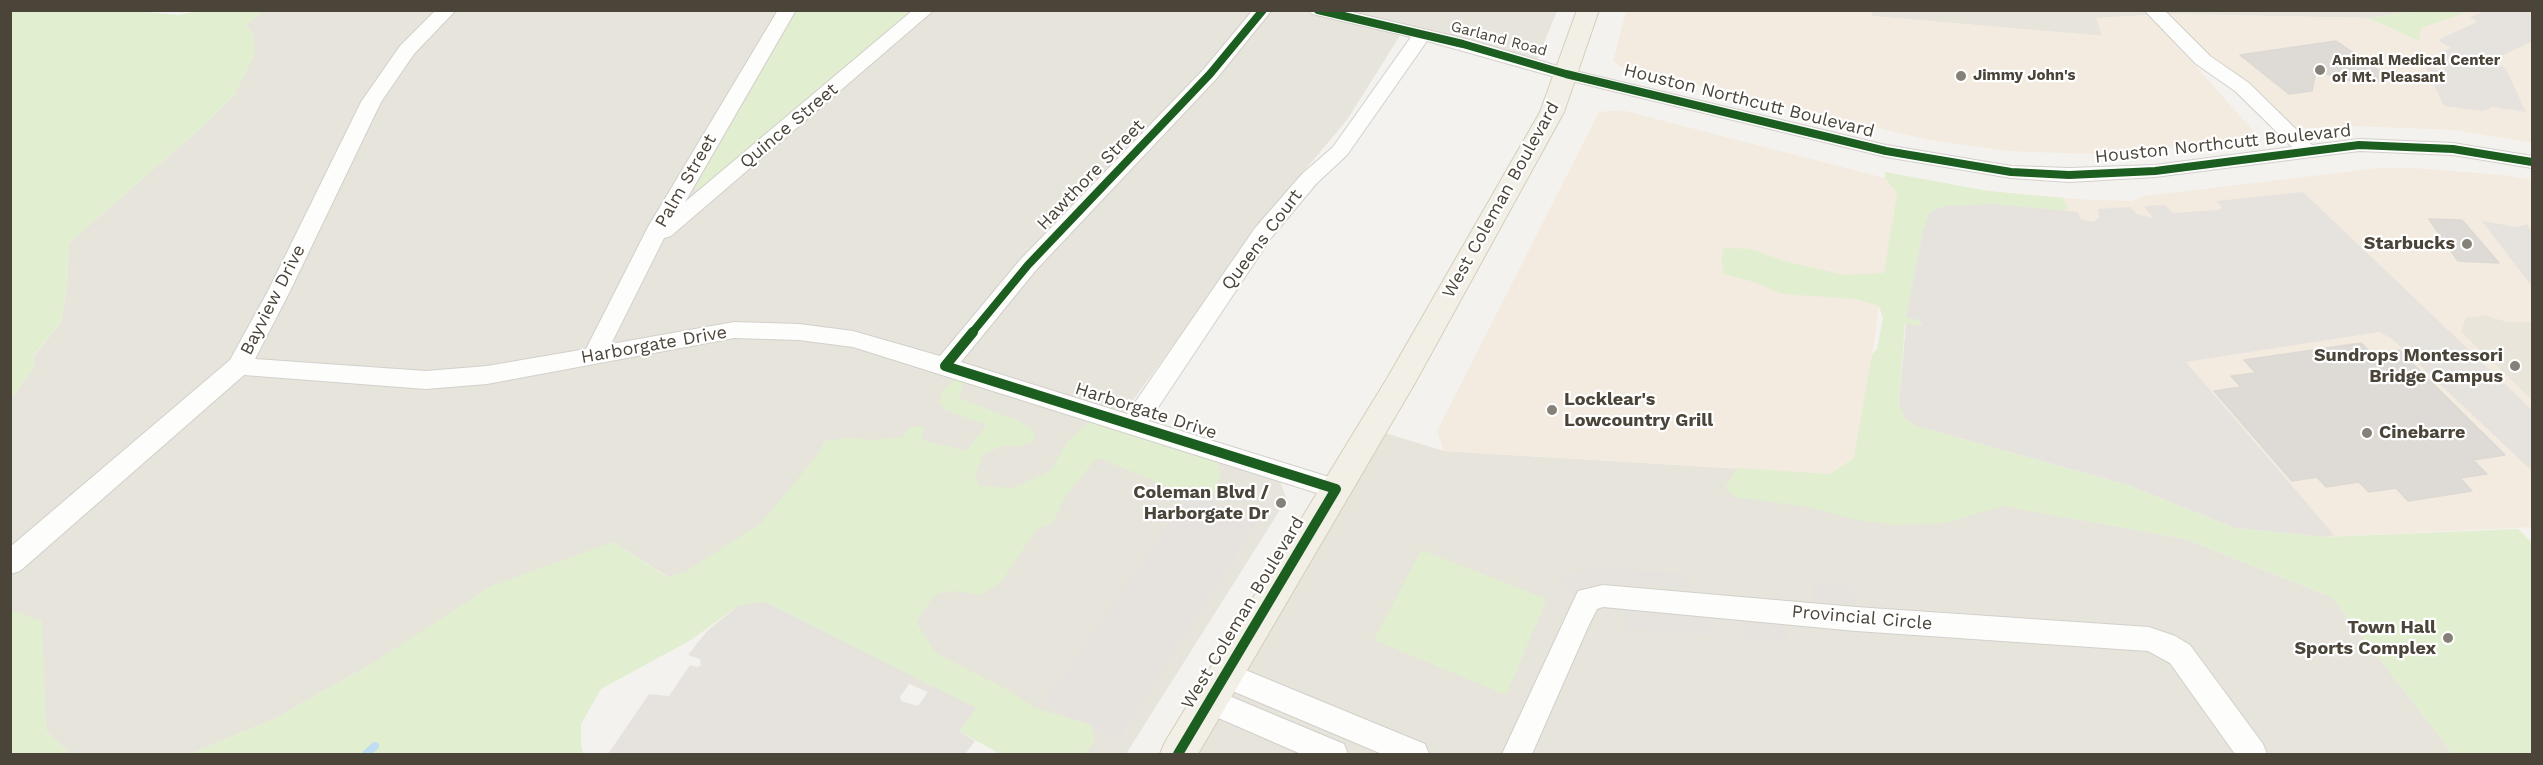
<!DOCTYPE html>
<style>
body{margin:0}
#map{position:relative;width:2543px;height:765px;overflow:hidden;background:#f4f2ee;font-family:"Work Sans",sans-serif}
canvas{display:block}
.frame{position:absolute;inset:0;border:12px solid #4b4439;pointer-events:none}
</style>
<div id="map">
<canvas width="2543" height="765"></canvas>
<div class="frame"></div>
</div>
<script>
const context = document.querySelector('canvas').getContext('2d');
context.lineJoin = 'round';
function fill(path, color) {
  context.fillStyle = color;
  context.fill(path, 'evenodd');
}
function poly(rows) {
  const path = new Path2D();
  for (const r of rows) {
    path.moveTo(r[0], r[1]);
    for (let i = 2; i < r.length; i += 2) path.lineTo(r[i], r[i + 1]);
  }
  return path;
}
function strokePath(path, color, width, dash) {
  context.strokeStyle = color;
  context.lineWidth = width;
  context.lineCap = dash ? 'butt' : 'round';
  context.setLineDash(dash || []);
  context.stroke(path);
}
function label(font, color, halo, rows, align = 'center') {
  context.font = font + ' "Work Sans",sans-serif';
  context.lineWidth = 4.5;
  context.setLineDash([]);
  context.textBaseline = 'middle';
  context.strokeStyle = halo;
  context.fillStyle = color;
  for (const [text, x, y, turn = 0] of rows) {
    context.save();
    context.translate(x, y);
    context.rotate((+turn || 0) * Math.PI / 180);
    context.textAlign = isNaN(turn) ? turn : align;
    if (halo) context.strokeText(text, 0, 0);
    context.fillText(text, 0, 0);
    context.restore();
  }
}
const residential = poly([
 [1873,10,2418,10,2419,11,2368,18,2170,14,2097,18,2103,36,1871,16],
 [263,11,1557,11,1535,65,1401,34,1347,120,1278,202,1131,403,1133,430,1280,482,1287,499,1126,754,1067,754,668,577,613,542,368,666,274,719,190,754,70,754,46,731,41,621,11,611,11,399,35,366,33,357,61,322,67,287,69,243,203,126,235,94,254,37,246,25],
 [1372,429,1444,451,1829,474,2186,539,2332,597,2453,754,1178,754]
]);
const commercial = poly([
 [1626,11,1873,11,1872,16,2102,36,2096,18,2150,15,2257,135,2145,151,2091,154,2006,151,1929,140,1621,67,1613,61],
 [2471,11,2532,11,2532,143,2453,130,2353,126,2292,129,2231,71,2202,49,2170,14,2368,18,2419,41,2421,28],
 [1621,110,1885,178,1897,193,1856,457,1829,474,1444,451,1437,431,1599,112],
 [2379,168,2414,168,2504,175,2532,180,2532,322,2507,322,2485,315,2461,332,2532,400,2532,527,2327,537,1917,426,1988,191,2090,200,2133,201,2144,196]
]);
const education = poly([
 [2485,315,2507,322,2532,322,2532,400,2461,332,2466,318]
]);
const green = poly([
 [135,11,178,15,200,11,263,11,246,25,254,37,255,54,235,94,203,126,69,243,67,287,61,322,33,356,35,366,11,399,11,11],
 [796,11,921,11,702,188,695,188],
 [2418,11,2471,11,2421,28,2419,41,2368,18],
 [1885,172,1988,191,2063,198,2068,208,2064,211,1994,204,1923,231,1907,317,1920,321,1922,324,1921,326,1905,324,1899,403,1917,426,2128,485,2235,528,2327,537,2518,529,2532,543,2532,754,2453,754,2332,597,2186,539,2003,506,1945,523,1895,525,1857,520,1808,507,1734,497,1725,488,1737,468,1829,474,1854,458,1872,354,1877,349,1883,318,1879,306,1856,299,1783,294,1754,282,1724,274,1721,259,1724,248,1751,249,1784,261,1844,275,1884,273,1897,193,1885,178],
 [954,380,962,381,962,389,959,395,962,399,1021,422,1034,431,1034,441,1020,446,1001,446,983,455,975,474,979,486,1013,488,1051,470,1067,442,1080,429,1094,420,1216,459,1221,474,1211,500,1191,492,1186,499,1173,498,1173,489,1100,458,1094,461,1065,497,1053,523,1037,529,1002,581,981,595,954,591,936,594,922,613,917,623,936,653,1008,690,1035,708,1091,725,1095,740,1085,754,1000,754,959,731,974,707,765,602,738,606,691,640,601,689,581,724,581,744,583,754,190,754,274,719,368,666,491,586,613,542,667,577,685,572,761,523,818,454,824,441,847,438,874,440,903,437,910,427,924,427,922,440,966,451,986,425,945,410,939,402,943,390],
 [1421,550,1547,599,1506,695,1374,640],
 [12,610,42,621,46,731,70,754,11,754,10,611]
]);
const parking = poly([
 [2488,10,2532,11,2532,42,2492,60,2506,69,2526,112,2492,107,2483,111,2444,106,2426,67,2443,70,2441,53,2451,48,2438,40,2477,22,2470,17],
 [2303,192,2532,410,2532,471,2391,338,2379,332,2186,362,2334,535,2327,537,2235,528,2128,485,1917,426,1905,419,1899,403,1906,323,1920,326,1922,324,1920,321,1906,317,1923,231,1930,212,1946,206,1994,204,2078,212,2080,219,2094,222,2099,217,2098,209,2130,207,2137,214,2153,218,2144,206,2165,205,2173,213,2218,210,2222,207,2216,201],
 [2482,221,2517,227,2527,224,2532,231,2532,284,2530,284],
 [1191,492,1258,520,1119,739,1045,703],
 [1602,567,1687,574,1689,588,1606,583,1571,593,1557,581,1586,568],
 [1811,582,1852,586,1856,604,1814,601],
 [765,602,914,677,900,697,901,701,918,706,932,686,976,708,959,731,975,741,965,754,608,754,649,694,669,696,690,665,698,667,701,665,700,659,688,655,707,631,738,606],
 [1624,609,1709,616,1712,635,1626,629],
 [1742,619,1784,623,1788,642,1744,639]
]);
const stream = poly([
 [366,754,375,746]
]);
const building = poly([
 [2336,41,2392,79,2361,84,2316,71,2312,91,2289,94,2240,55,2336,41],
 [2429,219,2462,220,2499,263,2458,261,2429,219],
 [2361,343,2372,354,2399,350,2505,455,2473,460,2487,474,2460,478,2472,491,2408,501,2396,488,2369,492,2359,482,2326,487,2317,477,2292,481,2214,391,2241,387,2231,376,2256,373,2244,360,2361,343]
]);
const minor = poly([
 [436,10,456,10,414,54,381,102,290,291,255,359,426,371,487,366,586,349,648,227,778,10,796,10,685,202,913,10,934,10,671,236,664,238,611,344,734,322,799,324,853,331,940,356,1020,260,1203,70,1253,10,1272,10,1217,78,1036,270,961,362,1127,414,1255,228,1302,174,1333,147,1411,37,1312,14,1309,10,1343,10,1470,40,1571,70,1886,145,2011,166,2069,168,2155,165,2292,147,2235,91,2196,64,2144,10,2164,10,2210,56,2249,83,2312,145,2359,139,2453,143,2532,156,2532,168,2453,155,2359,151,2155,177,2069,182,2011,178,1886,157,1559,78,1427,41,1347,155,1316,184,1271,238,1149,421,1345,482,1349,489,1345,496,1336,499,853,347,799,340,734,338,487,384,426,389,244,375,20,571,10,574,10,547,230,360,268,291,361,102,400,46,436,10],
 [1603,585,1856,607,2149,627,2175,636,2190,645,2263,744,2267,754,2235,754,2170,663,2148,651,1856,631,1603,607,1597,609,1588,627,1532,754,1502,754,1578,591,1603,585],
 [1226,662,1425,744,1429,754,1382,754,1216,684,1212,675,1216,666,1226,662],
 [1210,688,1344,744,1348,754,1301,754,1200,710,1195,701,1200,692,1210,688]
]);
const major = poly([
 [1577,10,1599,10,1564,112,1415,383,1198,754,1160,754,1165,742,1389,375,1540,112,1577,10]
]);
const cyclewayFar1 = poly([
 [1318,10,1463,44,1566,74,1886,151,2011,172,2069,175,2155,171,2359,145,2453,149,2532,162],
 [971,334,1028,265,1210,74,1263,10]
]);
const cycleway = poly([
 [973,332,945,366,1336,489,1178,754]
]);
const markers = [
 [2320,70,6,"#868178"],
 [1961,76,6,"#868178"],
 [2467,244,6,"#868178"],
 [2515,366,6,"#868178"],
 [1552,410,6,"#868178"],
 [2367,433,6,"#868178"],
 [1281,503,6,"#868178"],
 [2448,638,6,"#868178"]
];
const farStreetnames = [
 ["Garland Road",1499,39,15]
];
const farPoinames = [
 ["Animal Medical Center",2332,61],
 ["of Mt. Pleasant",2332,78],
 ["Jimmy John's",1973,76]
];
const streetNames = [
 ["Houston Northcutt Boulevard",1749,101,14],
 ["Quince Street",789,126,-40],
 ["Houston Northcutt Boulevard",2223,144,-6],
 ["Hawthore Street",1091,175,-46],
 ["Palm Street",686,181,-60],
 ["West Coleman Boulevard",1501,200,-61],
 ["Queens Court",1262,240,-53],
 ["Bayview Drive",273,300,-63],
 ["Harborgate Drive",654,345,-10],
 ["Harborgate Drive",1146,411,18],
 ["West Coleman Boulevard",1243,613,-59],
 ["Provincial Circle",1862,618,5]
];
const poiNames = [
 ["Starbucks",2455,244],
 ["Sundrops Montessori",2503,356],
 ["Bridge Campus",2503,377],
 ["Locklear's",1564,400,"left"],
 ["Lowcountry Grill",1564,421,"left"],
 ["Cinebarre",2379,433,"left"],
 ["Coleman Blvd /",1269,493],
 ["Harborgate Dr",1269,514],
 ["Town Hall",2436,628],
 ["Sports Complex",2436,649]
];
fill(residential, '#e7e4dc');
fill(commercial, '#f3ebdf');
fill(education, '#eae5da');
fill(green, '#e1eecf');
fill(parking, '#e6e3df');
strokePath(stream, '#c0ddf1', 8);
fill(building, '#dedbd6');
strokePath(building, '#dcd9d4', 1.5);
strokePath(minor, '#d2d0cb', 2);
strokePath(major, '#d6cebb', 2);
fill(minor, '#fdfdfc');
fill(major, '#f2efe6');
strokePath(cyclewayFar1, '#1b5e20', 8);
strokePath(cycleway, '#1b5e20', 10);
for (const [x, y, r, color] of markers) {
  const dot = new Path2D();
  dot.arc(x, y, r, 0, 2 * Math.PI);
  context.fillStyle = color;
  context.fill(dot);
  strokePath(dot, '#fff', 2);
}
label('15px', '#4b4439', '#fff', farStreetnames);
label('bold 15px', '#4b4439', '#fff', farPoinames, 'left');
label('18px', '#4b4439', '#fff', streetNames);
label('bold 18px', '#4b4439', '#fff', poiNames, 'right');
</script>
